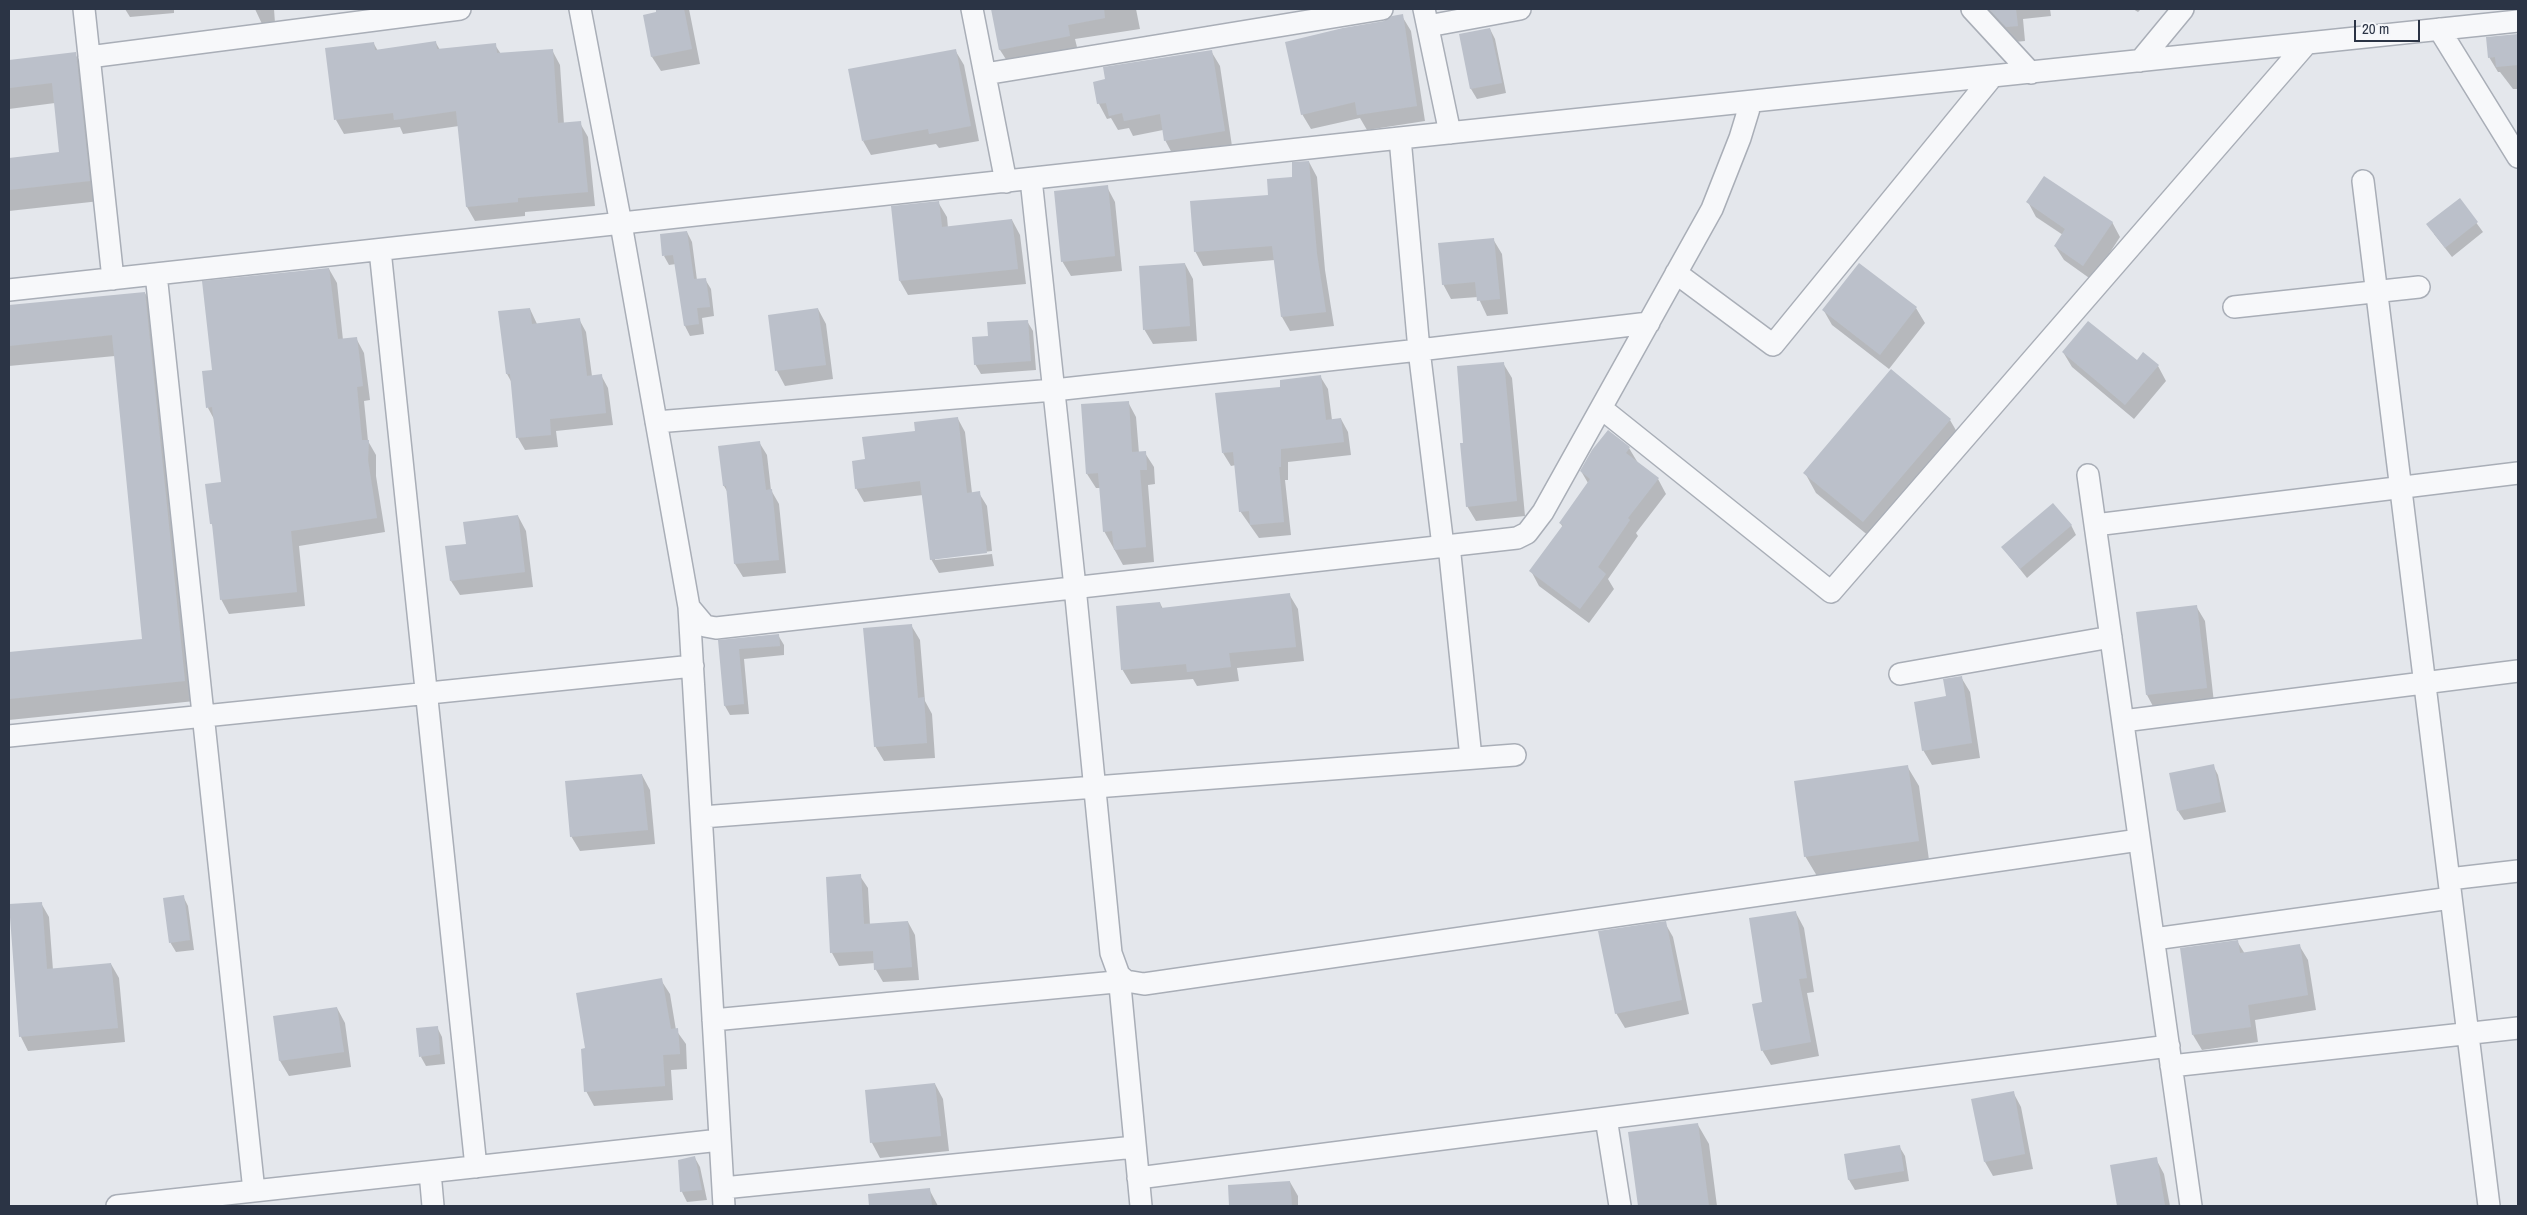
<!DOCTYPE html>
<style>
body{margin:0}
#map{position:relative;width:2527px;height:1215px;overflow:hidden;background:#e4e7ec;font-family:"Archivo Narrow",sans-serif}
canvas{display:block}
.frame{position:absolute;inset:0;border:10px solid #2b3445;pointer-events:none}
.scale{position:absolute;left:2354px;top:20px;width:66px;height:22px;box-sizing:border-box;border:2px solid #2b3445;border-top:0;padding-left:6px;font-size:15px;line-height:18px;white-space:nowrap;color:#2b3445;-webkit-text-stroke:4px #f4f6f9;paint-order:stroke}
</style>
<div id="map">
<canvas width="2527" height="1215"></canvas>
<div class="frame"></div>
<div class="scale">20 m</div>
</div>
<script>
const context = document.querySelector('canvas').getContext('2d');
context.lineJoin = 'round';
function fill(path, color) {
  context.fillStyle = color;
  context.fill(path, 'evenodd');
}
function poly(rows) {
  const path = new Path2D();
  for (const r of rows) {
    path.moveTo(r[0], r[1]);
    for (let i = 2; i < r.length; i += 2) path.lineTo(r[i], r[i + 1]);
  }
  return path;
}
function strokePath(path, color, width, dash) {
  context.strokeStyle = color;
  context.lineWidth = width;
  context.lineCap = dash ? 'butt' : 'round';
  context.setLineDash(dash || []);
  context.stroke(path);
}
const shadow = poly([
 [125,9,174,9,174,13,130,17],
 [255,9,274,9,275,23,262,24],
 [657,9,689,9,700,64,661,71,652,57],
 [992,9,1136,9,1140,29,1075,39,1078,51,1009,64,1000,50],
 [1985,9,2050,9,2051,16,2023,19,2025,41,2015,42],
 [2133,9,2141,9,2138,12],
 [1402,16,1411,31,1425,121,1367,130,1360,118,1311,129,1302,114,1384,23],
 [1490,29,1495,39,1506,93,1477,99,1471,89,1460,35],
 [2518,35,2518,89,2513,89,2500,72,2498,72,2489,57,2487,38],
 [436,43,440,50,495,45,501,54,552,50,560,65,564,124,580,123,588,137,595,206,525,212,525,216,475,221,467,207,459,126,403,134,400,127,344,134,336,120,374,44,378,51],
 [955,50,964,65,979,141,939,148,936,144,871,155,863,141],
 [1211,51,1220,66,1232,146,1173,155,1165,140,1163,130,1133,136,1129,128,1118,130,1111,118,1107,119,1099,104,1094,83],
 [75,54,87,73,100,201,9,211,9,159,61,153,55,103,9,109,9,61],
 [1309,162,1317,177,1325,270,1334,326,1290,331,1282,317,1275,260,1203,266,1195,251,1294,178],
 [1107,187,1115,202,1122,271,1071,276,1062,261],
 [2459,199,2483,232,2452,257,2434,234],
 [938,202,947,217,948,228,1012,220,1020,235,1026,284,908,295,900,281],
 [2028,202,2112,222,2120,237,2092,280,2064,260,2055,246,2063,235,2036,217],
 [687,232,692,242,697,280,705,279,711,289,714,316,702,318,704,334,690,336,685,326,676,264,669,265,664,256],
 [1493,239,1502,254,1508,314,1487,316,1478,297,1451,299,1443,284],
 [1185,264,1193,279,1197,341,1153,344,1144,329],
 [329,269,337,283,343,340,356,338,364,353,370,400,364,401,368,441,376,455,376,476,385,532,299,546,305,606,229,614,221,599,214,528,211,523,223,483,215,421,208,408,213,371],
 [145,293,156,313,195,701,9,720,9,654,144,640,115,356,9,366,9,307],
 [1916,308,1925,323,1889,369,1832,325,1824,311],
 [530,309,537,324,579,319,586,332,592,376,601,375,608,388,613,425,556,431,558,447,525,450,518,438,512,383,507,374],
 [818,309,826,324,833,379,785,386,777,371,769,316],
 [1027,321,1033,331,1036,370,981,374,975,364,990,337],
 [2063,352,2158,366,2166,381,2134,419,2072,367],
 [1503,363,1512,378,1525,516,1476,521,1467,506,1465,444],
 [1320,376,1328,389,1332,420,1341,419,1348,432,1351,455,1288,462,1288,480,1285,480,1291,535,1259,538,1240,511,1236,465,1231,466,1223,453],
 [1128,402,1136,417,1139,453,1145,453,1154,467,1155,484,1148,485,1154,562,1123,565,1104,531,1101,488,1096,488,1087,474],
 [958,419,965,432,972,493,979,493,987,506,992,551,935,558,935,560,992,554,994,566,939,573,931,559,923,495,864,502,856,488,866,460,916,432],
 [1950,420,1961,439,1875,541,1816,493,1805,473],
 [1608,431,1629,448,1638,463,1658,479,1666,494,1636,533,1638,536,1608,579,1614,589,1589,623,1539,586,1531,571,1563,527,1560,523,1588,483,1581,471],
 [759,442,767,455,771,490,779,504,786,573,743,577,735,564,728,493,724,486,719,447],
 [518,516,526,531,533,587,460,595,451,581,468,545],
 [2071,525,2076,535,2027,578,2003,548],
 [1289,594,1298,609,1304,661,1237,668,1239,681,1197,686,1193,679,1131,684,1122,669,1160,603,1163,609],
 [2196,606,2205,621,2214,703,2155,710,2147,695,2137,613],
 [911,625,920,640,925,701,932,714,935,758,884,761,875,746],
 [778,635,784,645,784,655,744,659,749,714,730,715,725,706,719,641],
 [1961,677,1970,692,1980,758,1932,765,1923,750,1948,697],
 [2213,765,2218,775,2226,812,2184,820,2178,811],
 [1907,766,1919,786,1929,860,1817,876,1805,856],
 [642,775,650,790,655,844,580,851,571,836],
 [860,876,868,888,870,925,908,922,915,935,919,980,883,982,876,970,875,963,839,966,832,953],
 [183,896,188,906,194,950,176,952,170,942],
 [41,903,49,917,53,970,111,964,119,978,125,1042,28,1051,21,1037,10,905],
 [1796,913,1804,928,1814,992,1807,993,1819,1056,1771,1065,1762,1050,1763,1003],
 [1665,923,1673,937,1689,1014,1625,1028,1616,1013],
 [2237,941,2245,954,2299,945,2308,960,2316,1010,2255,1020,2258,1042,2202,1050,2193,1035],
 [661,980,670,994,676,1030,686,1044,687,1069,671,1070,673,1100,594,1106,586,1091,587,1050],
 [337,1008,345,1023,351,1067,289,1076,280,1061,274,1017],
 [437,1027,442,1037,445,1064,426,1066,421,1057],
 [935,1084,943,1099,949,1151,880,1158,872,1143,866,1091],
 [2013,1092,2021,1107,2033,1169,1993,1176,1985,1162],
 [1698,1125,1709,1144,1717,1206,1639,1206,1629,1134],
 [1899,1146,1905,1156,1909,1181,1855,1190,1849,1180,1845,1155],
 [695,1158,700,1167,707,1200,687,1202,682,1192,680,1161],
 [2156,1159,2164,1174,2170,1206,2118,1206,2112,1166],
 [1290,1182,1298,1196,1298,1206,1230,1206,1229,1186],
 [929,1189,938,1206,884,1206,882,1194]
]);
const building = poly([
 [656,9,684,9,692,49,651,57,643,15,656,12],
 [991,9,1104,9,1105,18,1068,25,1070,36,999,50],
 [1989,9,2016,9,2018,26,2006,27],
 [1403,14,1417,106,1357,115,1355,102,1301,115,1285,42,1343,28,1384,21,1392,16],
 [1490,28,1502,83,1470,89,1459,34],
 [2518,34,2518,65,2496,67,2495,57,2488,58,2486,37],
 [436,41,437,49,496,43,497,53,553,49,558,123,581,121,588,192,518,198,518,202,466,207,456,111,394,120,393,113,334,120,325,48,374,42,375,50],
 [956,49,971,126,929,134,928,129,862,141,848,69],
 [1212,50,1225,131,1164,141,1160,114,1124,121,1122,113,1109,116,1106,103,1097,104,1093,82,1105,79,1103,67],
 [76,52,90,181,9,190,9,158,59,152,52,83,9,88,9,60],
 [1309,161,1317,254,1326,312,1281,317,1272,246,1194,252,1190,201,1268,195,1267,179,1292,177,1292,162],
 [2044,176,2113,222,2083,266,2054,246,2065,229,2026,202],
 [1108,185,1115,256,1061,262,1054,191],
 [2460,198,2478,222,2445,248,2426,224],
 [939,201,942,227,1012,219,1018,269,899,281,891,206],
 [687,231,694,279,706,278,710,307,697,308,699,324,684,326,673,255,662,256,660,234],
 [1494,238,1500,299,1477,301,1475,282,1442,285,1438,243],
 [1185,263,1190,326,1143,330,1139,266],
 [1859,263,1917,307,1880,355,1822,310],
 [329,268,338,339,357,337,363,386,357,387,362,440,369,440,368,460,377,518,291,531,297,592,220,600,212,524,210,524,205,484,221,482,212,407,206,408,202,371,212,370,202,281],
 [145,292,185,681,9,699,9,652,142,639,112,335,9,346,9,305],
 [530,308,532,324,580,318,587,376,602,374,606,413,550,419,551,435,516,438,510,374,506,374,498,311],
 [818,308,826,365,775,371,768,315],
 [1028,320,1031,361,974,365,972,337,988,336,987,322],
 [2088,321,2137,360,2143,352,2159,365,2125,405,2062,352],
 [1504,362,1517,501,1466,507,1460,443,1463,443,1457,366],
 [1891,369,1951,419,1863,522,1803,473],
 [1321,375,1326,420,1341,418,1344,442,1281,449,1281,467,1279,467,1284,522,1250,525,1249,511,1239,512,1233,452,1222,453,1215,393,1280,387,1280,380],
 [1129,401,1132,452,1146,451,1147,470,1140,470,1146,547,1114,550,1112,531,1103,532,1098,473,1086,474,1081,404],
 [958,417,967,493,980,491,987,553,930,560,920,481,855,489,852,461,865,459,862,437,915,431,914,422],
 [1608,430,1630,447,1626,453,1659,478,1628,518,1630,520,1598,567,1606,574,1580,609,1529,571,1563,525,1559,523,1590,479,1580,471,1592,450],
 [760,441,766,490,772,489,779,560,734,564,726,486,723,486,718,446],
 [2053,503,2072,525,2020,569,2001,547],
 [518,515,525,572,450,581,445,546,466,544,463,522],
 [1290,593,1296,647,1229,653,1231,667,1187,672,1186,664,1121,670,1116,606,1160,602,1161,608],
 [2197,605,2207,688,2146,695,2136,612],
 [912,624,918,698,924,697,927,743,874,747,863,628],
 [779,634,780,646,739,649,744,704,724,706,718,640],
 [1962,676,1972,743,1922,751,1914,702,1946,696,1943,679],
 [2214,764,2221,802,2177,811,2169,773],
 [1908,765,1919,841,1804,857,1794,781],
 [642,774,648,830,570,837,565,781],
 [861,874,864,924,908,921,912,967,874,970,873,951,830,953,826,877],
 [184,895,190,940,169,943,163,898],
 [42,902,47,969,111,963,118,1028,19,1037,9,904],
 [1796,911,1807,978,1799,979,1811,1042,1761,1051,1752,1004,1762,1002,1749,918],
 [1666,921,1682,1000,1615,1014,1598,931],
 [2238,940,2240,953,2300,944,2308,995,2248,1005,2251,1027,2192,1035,2180,948],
 [662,978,671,1029,678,1028,680,1054,663,1055,665,1086,584,1092,581,1049,585,1048,576,993],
 [337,1007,344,1052,279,1061,273,1016],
 [438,1026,440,1054,419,1057,416,1028],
 [935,1083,941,1136,870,1143,865,1090],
 [2014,1091,2025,1154,1984,1162,1971,1099],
 [1698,1123,1709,1206,1638,1206,1628,1132],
 [1900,1145,1904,1171,1848,1180,1844,1154],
 [695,1156,702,1190,680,1192,678,1160],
 [2157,1157,2165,1206,2117,1206,2110,1165],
 [1290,1181,1292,1206,1229,1206,1228,1185],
 [930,1188,932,1206,869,1206,868,1194]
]);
const minor = poly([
 [84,9,113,279],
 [580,9,621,224,689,607,705,626,716,628,1517,538,1527,533,1543,512,1712,209,1740,138,1751,102],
 [972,9,1006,182],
 [1424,9,1450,133],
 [1972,9,2031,73],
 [1428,26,1520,9],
 [2439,29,2518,157],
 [89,57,460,9],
 [2140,61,2183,9],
 [985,74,1382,9],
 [1400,138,1419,350,1443,546],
 [1031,179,1075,587,1111,953,1119,975,1126,981,1144,984,2139,840],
 [2363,181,2489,1206],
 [380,250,476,1167],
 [1676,273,1773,345,1992,77],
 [156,274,254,1191],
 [9,290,1400,138,2518,21],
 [2234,307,2419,287],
 [1601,408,1831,592,2307,43],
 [656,422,1054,390,1419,350,1649,323],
 [2088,475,2191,1206],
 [2095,525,2518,473],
 [1449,545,1471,758],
 [689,607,724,1206],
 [1900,674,2111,637],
 [2123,721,2518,671],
 [9,736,693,666],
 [702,817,1515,755],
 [2449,879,2518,871],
 [2154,939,2451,898],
 [1119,975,1141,1206],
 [713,1020,1126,981],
 [2171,1066,2518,1028],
 [1606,1118,1620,1206],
 [430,1172,433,1206],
 [1138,1178,2169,1046],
 [723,1188,1135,1147],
 [117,1206,720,1140]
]);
fill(shadow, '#0003');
fill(building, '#bbc0ca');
strokePath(minor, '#a9aeb7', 24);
strokePath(minor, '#f7f8fa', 21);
</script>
